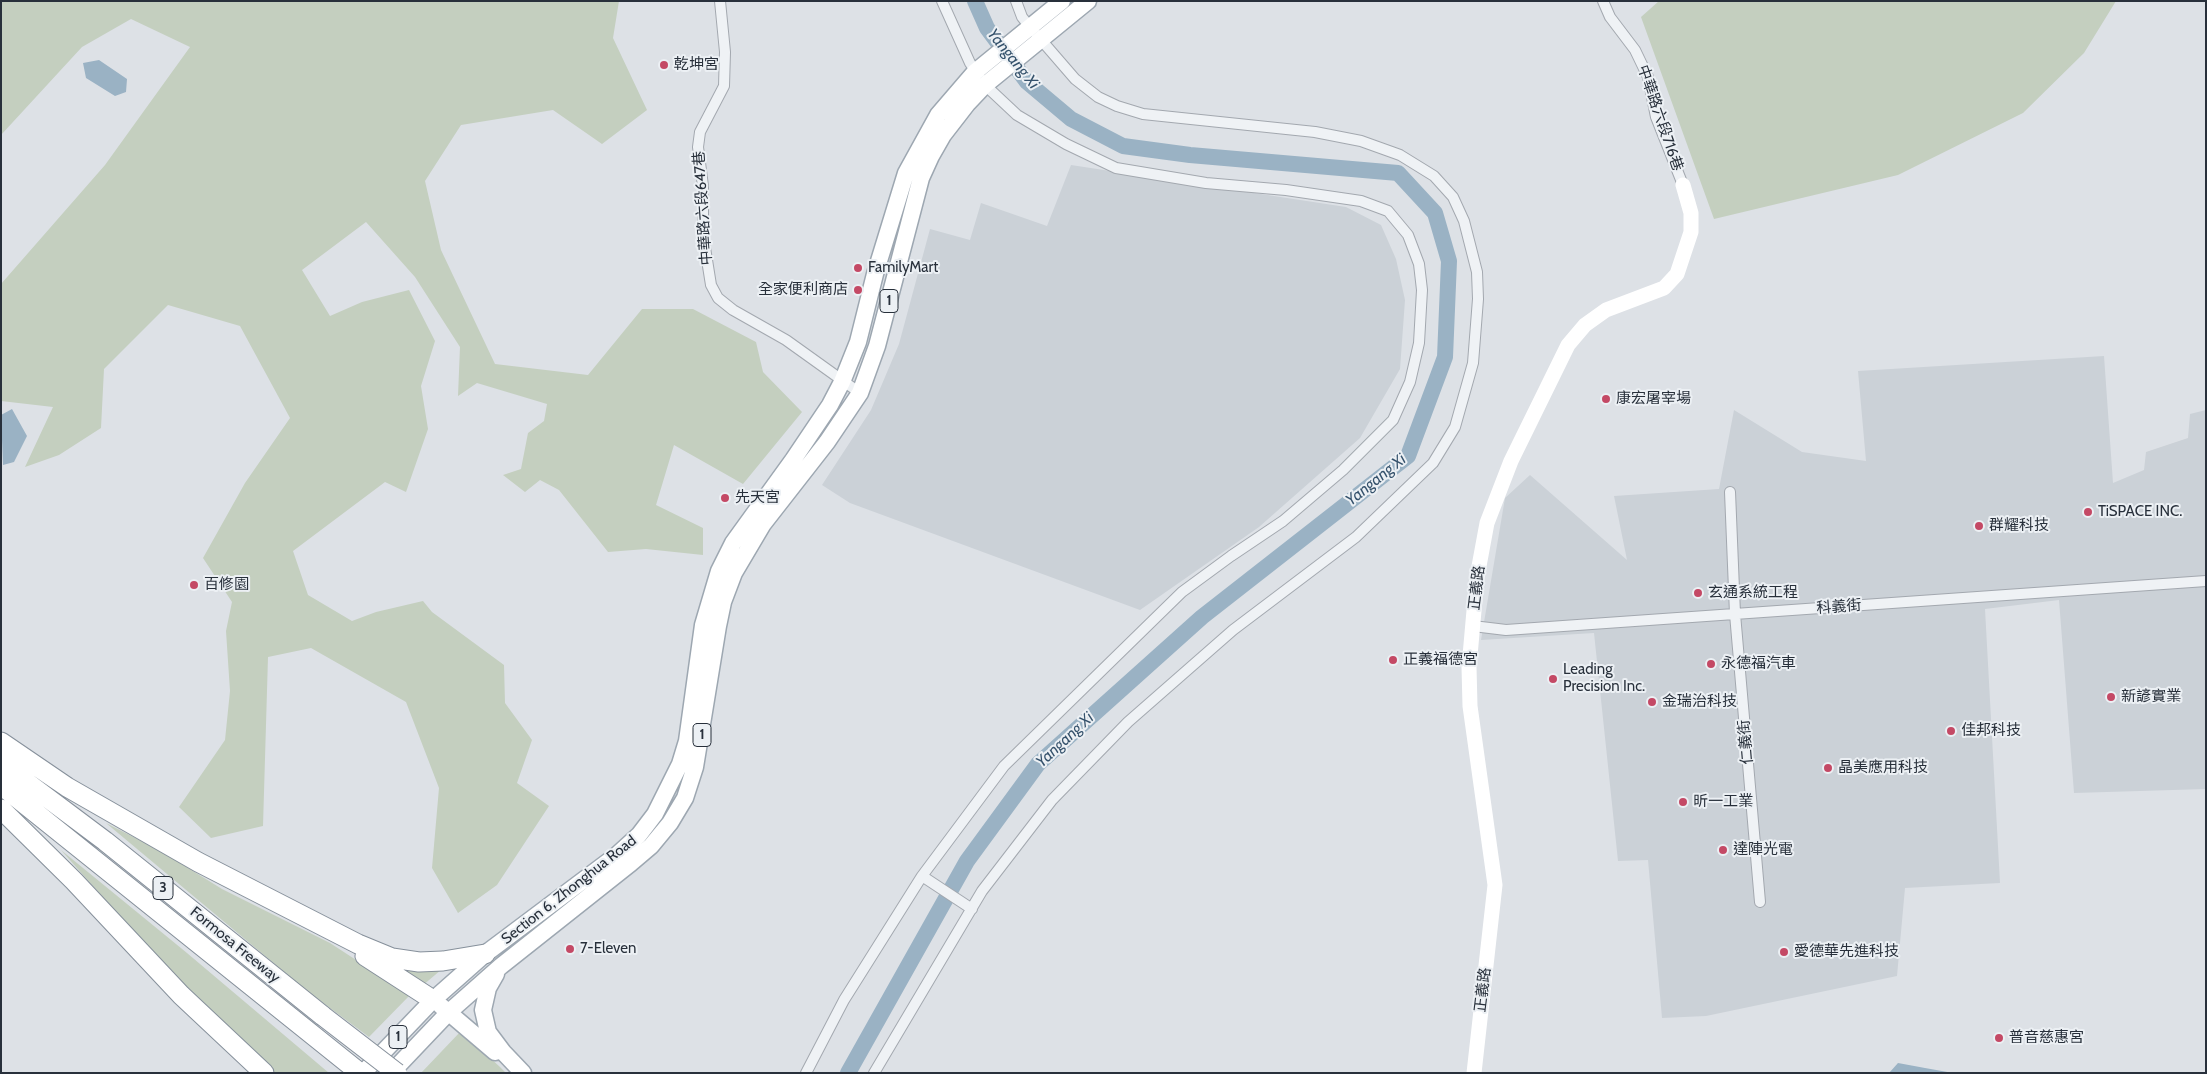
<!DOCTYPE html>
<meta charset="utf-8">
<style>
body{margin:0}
#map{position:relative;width:2207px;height:1074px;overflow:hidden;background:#dde1e6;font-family:Cabin,sans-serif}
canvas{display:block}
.frame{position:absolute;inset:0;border:2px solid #28303b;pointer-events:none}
</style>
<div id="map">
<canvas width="2207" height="1074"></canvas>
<div class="frame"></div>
</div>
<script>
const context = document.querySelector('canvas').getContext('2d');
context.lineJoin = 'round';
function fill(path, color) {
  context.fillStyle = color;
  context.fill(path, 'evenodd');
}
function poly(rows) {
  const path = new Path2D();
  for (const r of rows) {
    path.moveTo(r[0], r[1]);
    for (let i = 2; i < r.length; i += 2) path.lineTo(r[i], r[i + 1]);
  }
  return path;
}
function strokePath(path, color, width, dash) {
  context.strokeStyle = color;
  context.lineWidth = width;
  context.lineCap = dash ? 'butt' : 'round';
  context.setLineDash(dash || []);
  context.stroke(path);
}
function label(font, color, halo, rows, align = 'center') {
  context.font = font + ' Cabin,"Noto Sans TC",sans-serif';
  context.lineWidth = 4;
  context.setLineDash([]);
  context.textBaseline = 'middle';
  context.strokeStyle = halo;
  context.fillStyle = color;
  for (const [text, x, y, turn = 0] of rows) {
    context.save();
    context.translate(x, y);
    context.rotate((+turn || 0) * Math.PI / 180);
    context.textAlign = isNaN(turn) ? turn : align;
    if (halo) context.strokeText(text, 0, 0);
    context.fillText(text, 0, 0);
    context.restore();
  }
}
const built = poly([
 [1071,165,1346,207,1381,225,1396,259,1405,300,1400,369,1360,438,1259,527,1140,610,850,503,822,485,871,410,899,344,930,229,970,240,981,203,1047,226],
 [2104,356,2113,483,2144,470,2146,452,2188,438,2190,414,2206,410,2206,789,2074,793,2059,600,1985,609,2000,883,1905,888,1897,976,1706,1016,1662,1018,1648,860,1618,861,1594,633,1481,640,1505,498,1530,475,1627,560,1614,496,1719,489,1734,410,1802,452,1866,461,1858,371]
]);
const green = poly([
 [1,1,619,1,613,38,647,110,602,144,553,110,461,125,425,181,441,250,495,364,588,375,642,309,693,309,756,342,763,372,802,412,743,484,674,445,656,505,703,528,703,555,646,549,608,552,559,490,540,480,525,492,503,475,521,469,528,433,544,421,547,404,477,383,458,396,460,347,415,277,366,222,302,270,330,316,362,302,409,290,435,341,421,386,428,429,406,492,385,482,293,551,308,595,352,621,376,612,423,601,432,612,504,665,505,703,532,740,517,783,549,806,497,885,458,913,432,868,439,788,406,702,311,648,268,657,263,826,211,838,179,807,225,740,230,691,226,631,232,602,203,558,245,483,290,418,240,326,168,305,104,369,101,428,59,455,25,467,53,407,1,401,1,284,105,165,190,47,131,19,82,47,1,135],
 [1659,1,2116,1,2084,53,2023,113,1898,175,1714,219,1641,17],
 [106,823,159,850,222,889,330,943,410,995,369,1037,307,991],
 [61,850,187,953,329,1073,273,1073,219,1021,130,928],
 [379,957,448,964,422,986],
 [461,1031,500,1067,506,1073,421,1073]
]);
const water = poly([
 [99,60,127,79,126,92,115,96,86,78,83,63],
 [12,409,27,436,14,462,3,465,1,415],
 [1898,1063,1925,1068,1953,1073,1889,1073]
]);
const river = poly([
 [848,1073,967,861,1038,764,1202,617,1408,456,1445,357,1449,261,1435,213,1398,173,1190,155,1123,146,1071,119,1027,82,987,28,975,1]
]);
const street = poly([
 [720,1,725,52,724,86,700,132,698,147,703,186,703,235,711,285,718,298,733,310,786,340,860,393],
 [1603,1,1610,17,1635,50,1648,77,1656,117,1683,185],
 [1730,492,1735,614,1760,902],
 [1473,626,1506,630,2206,581],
 [922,876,972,909],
 [806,1073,844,1000,922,876,1004,766,1182,592,1231,556,1283,521,1343,470,1393,420,1410,382,1419,343,1422,290,1419,264,1408,235,1388,211,1361,201,1286,190,1206,183,1116,168,1066,144,1017,115,985,85,970,63,942,1],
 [874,1073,982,891,1052,800,1128,722,1233,630,1356,537,1433,463,1455,427,1473,363,1478,299,1477,272,1464,221,1453,197,1434,176,1400,155,1361,141,1315,132,1143,114,1117,106,1098,97,1075,79,1030,27,1022,17,1016,1]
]);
const secondary = poly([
 [1474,1073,1495,885,1470,706,1469,667,1477,577,1487,523,1511,461,1568,345,1585,325,1606,310,1664,288,1677,274,1691,232,1691,213,1683,185]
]);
const primary = poly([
 [496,974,488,988,483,1010,488,1032,503,1052,523,1073],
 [441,1006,495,1052],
 [363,1073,433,1000,485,954,617,855,639,835,655,814,680,764,687,741,703,625,719,571,733,543,793,460,830,405,842,382,858,342,875,274,906,173,938,115,975,72,1062,1],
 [391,1073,449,1012,501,966,631,863,651,846,670,823,685,798,695,767,718,626,723,602,734,573,763,524,827,442,860,393,877,346,921,178,931,156,943,135,967,104,985,85,1088,1]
]);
const highway = poly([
 [1,742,67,787,198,862,358,944,392,958,419,962,443,961,485,954],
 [1,763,105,841,323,1016],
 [1,785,360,1073],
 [1,809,74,881,181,995,264,1073],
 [365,956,433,1000]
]);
const highwayBridge = poly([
 [323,1016,397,1073]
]);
const markers = [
 [664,65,5,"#c44965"],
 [858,268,5,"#c44965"],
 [858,290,5,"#c44965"],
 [1606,399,5,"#c44965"],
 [725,498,5,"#c44965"],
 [2088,512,5,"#c44965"],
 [1979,526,5,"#c44965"],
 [194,585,5,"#c44965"],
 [1698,593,5,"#c44965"],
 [1393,660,5,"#c44965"],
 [1711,664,5,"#c44965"],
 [1553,679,5,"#c44965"],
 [2111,697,5,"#c44965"],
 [1652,702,5,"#c44965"],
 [1951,731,5,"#c44965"],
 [1828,768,5,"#c44965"],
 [1683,802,5,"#c44965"],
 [1723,850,5,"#c44965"],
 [570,949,5,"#c44965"],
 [1784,952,5,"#c44965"],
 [1999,1038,5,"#c44965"]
];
const shields = [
 [889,301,18],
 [702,735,18],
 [163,888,20],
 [398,1037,18]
];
const shieldNames = [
 ["1",889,301],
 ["1",702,735],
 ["3",163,888],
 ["1",398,1037]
];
const poiNames = [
 ["乾坤宮",674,65],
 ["FamilyMart",868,268],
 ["全家便利商店",848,290,"right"],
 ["康宏屠宰場",1616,399],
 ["先天宮",735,498],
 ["TiSPACE INC.",2098,512],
 ["群耀科技",1989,526],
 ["百修園",204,585],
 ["玄通系統工程",1708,593],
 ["正義福德宮",1403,660],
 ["永德福汽車",1721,664],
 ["Leading",1563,670],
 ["Precision Inc.",1563,687],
 ["新諺實業",2121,697],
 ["金瑞治科技",1662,702],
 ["佳邦科技",1961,731],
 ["晶美應用科技",1838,768],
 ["昕一工業",1693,802],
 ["達陣光電",1733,850],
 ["7-Eleven",580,949],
 ["愛德華先進科技",1794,952],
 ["普音慈惠宮",2009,1038]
];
const streetNames = [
 ["中華路六段716巷",1660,118,71],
 ["中華路六段647巷",703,208,-94],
 ["正義路",1477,588,-83],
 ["科義街",1839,607,-4],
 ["仁義街",1746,742,-95],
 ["Section 6, Zhonghua Road",569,890,-38],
 ["Formosa Freeway",235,945,39],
 ["正義路",1483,990,-83]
];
const waterNames = [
 ["Yangang Xi",1013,59,51],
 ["Yangang Xi",1376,480,-39],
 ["Yangang Xi",1065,740,-43]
];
fill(built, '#cbd1d7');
fill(green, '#c4cfbf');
fill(water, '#9ab2c4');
strokePath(river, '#9ab2c4', 16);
strokePath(street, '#a3a8af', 12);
strokePath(primary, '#9da7b1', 19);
strokePath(highway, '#86909b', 21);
strokePath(street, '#eff2f5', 10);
strokePath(secondary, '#fff', 15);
strokePath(primary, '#fff', 16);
strokePath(highway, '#fff', 19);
strokePath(highwayBridge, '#86909b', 21, []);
strokePath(highwayBridge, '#fff', 19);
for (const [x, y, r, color] of markers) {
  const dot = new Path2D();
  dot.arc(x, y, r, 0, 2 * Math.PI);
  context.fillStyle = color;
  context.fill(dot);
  strokePath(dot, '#ecf0f4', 2);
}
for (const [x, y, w] of shields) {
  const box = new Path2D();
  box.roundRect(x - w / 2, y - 11.5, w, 23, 4);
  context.fillStyle = '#ecf0f4';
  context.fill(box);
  strokePath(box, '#28303b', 1);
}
label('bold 14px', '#28303b', null, shieldNames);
label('15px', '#28303b', '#ecf0f4', poiNames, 'left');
label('15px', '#28303b', '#ecf0f4', streetNames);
label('italic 16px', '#35526c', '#ecf0f4', waterNames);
</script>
